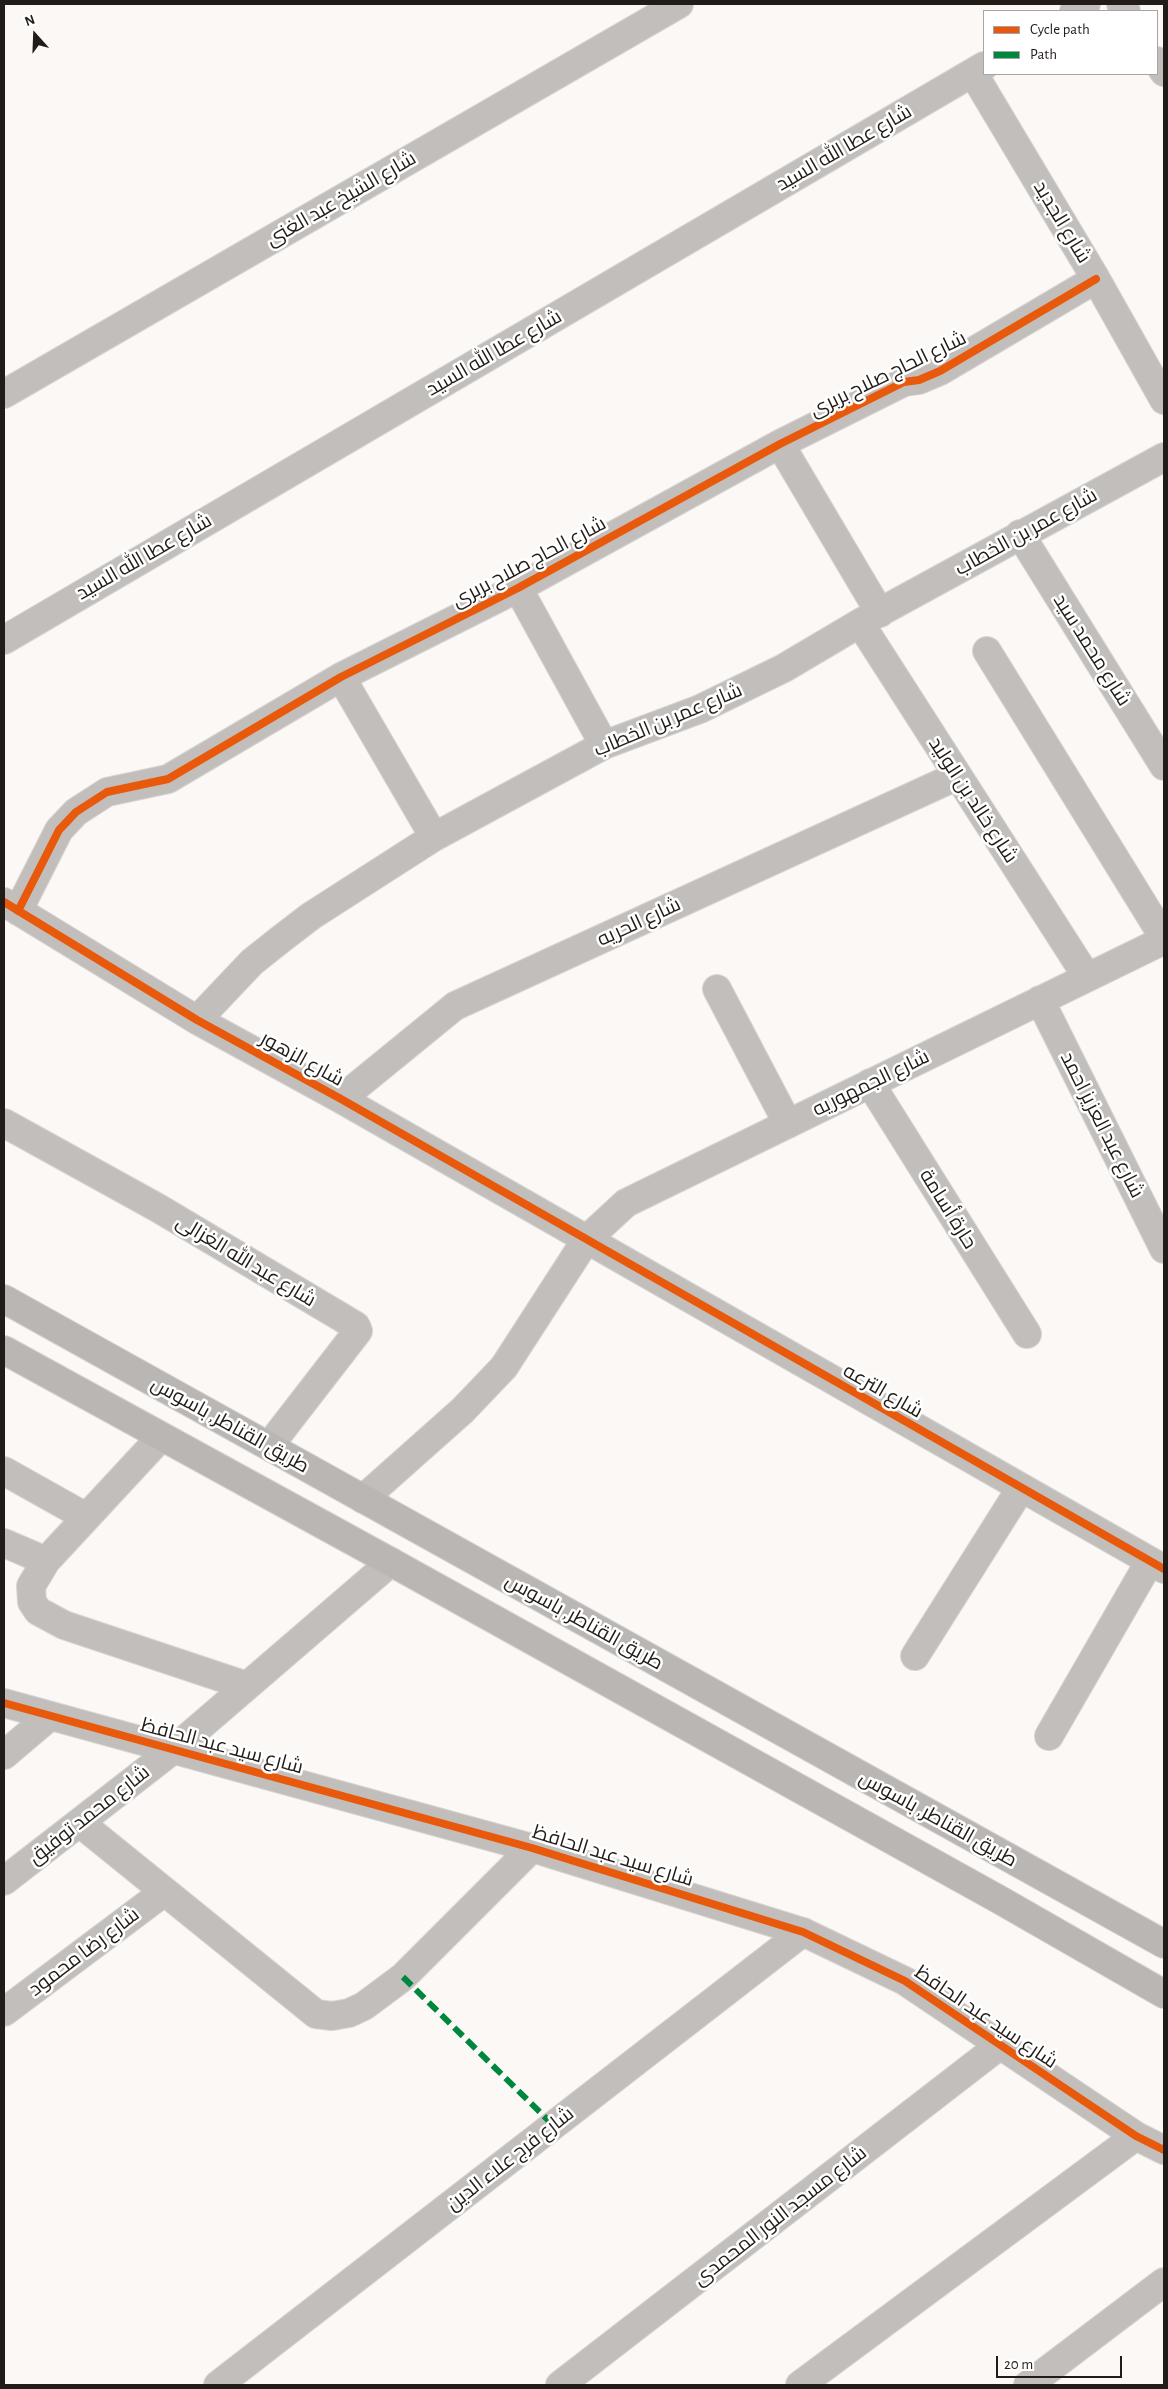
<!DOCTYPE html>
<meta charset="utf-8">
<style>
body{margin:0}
#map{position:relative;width:1168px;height:2389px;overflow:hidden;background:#fbf8f6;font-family:"Alegreya Sans",sans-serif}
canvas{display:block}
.frame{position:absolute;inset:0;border:5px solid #221c18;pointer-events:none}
.legend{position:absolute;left:983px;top:10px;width:175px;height:65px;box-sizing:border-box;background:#fff;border:1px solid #a7a4a3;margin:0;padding:6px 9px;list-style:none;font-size:15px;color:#221c18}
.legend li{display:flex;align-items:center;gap:10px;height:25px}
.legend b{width:25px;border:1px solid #a7a4a3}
.north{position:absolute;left:10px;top:10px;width:50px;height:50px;-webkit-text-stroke:4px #fff;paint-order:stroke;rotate:340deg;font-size:14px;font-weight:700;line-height:20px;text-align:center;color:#221c18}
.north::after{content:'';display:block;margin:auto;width:18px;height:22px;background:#221c18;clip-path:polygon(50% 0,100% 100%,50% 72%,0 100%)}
.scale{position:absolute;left:996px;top:2356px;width:126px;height:22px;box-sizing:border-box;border:2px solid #221c18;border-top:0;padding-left:6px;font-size:15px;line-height:18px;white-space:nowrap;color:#221c18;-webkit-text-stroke:4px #fff;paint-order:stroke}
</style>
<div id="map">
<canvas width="1168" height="2389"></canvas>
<div class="frame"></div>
<ul class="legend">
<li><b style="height:6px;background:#e8590c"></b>Cycle path</li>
<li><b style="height:6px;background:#00873e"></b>Path</li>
</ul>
<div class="north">N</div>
<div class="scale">20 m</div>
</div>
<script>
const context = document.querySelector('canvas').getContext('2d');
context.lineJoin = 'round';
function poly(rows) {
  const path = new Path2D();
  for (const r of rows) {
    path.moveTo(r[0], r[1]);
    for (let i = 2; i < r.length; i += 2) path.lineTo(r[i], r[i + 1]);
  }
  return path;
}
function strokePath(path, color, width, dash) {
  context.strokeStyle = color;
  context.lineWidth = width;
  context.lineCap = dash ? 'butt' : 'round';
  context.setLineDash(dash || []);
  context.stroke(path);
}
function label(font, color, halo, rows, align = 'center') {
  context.font = font + ' "Alegreya Sans",Cairo,sans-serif';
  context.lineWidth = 5;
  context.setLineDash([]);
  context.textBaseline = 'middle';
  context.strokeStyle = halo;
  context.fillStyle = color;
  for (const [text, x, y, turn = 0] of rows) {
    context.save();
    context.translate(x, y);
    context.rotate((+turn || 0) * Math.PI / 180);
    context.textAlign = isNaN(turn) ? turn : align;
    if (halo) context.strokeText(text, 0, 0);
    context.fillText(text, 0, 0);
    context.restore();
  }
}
const minor = poly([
 [1121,4,1126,11],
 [1074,11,1086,4],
 [1157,61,1164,72],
 [973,73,1096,279,1164,400],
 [4,394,679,4],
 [780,444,880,613],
 [1020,534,1164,766],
 [518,588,604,745],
 [860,623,1087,977],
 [4,640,984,66],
 [987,651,1164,938],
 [341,677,434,837],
 [4,902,197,1020,341,1099,1164,1569],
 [18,911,59,830,76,812,107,792,168,779,341,677,518,588,780,444,904,382,919,380,940,371,1096,279],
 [717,989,788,1124],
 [1040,1000,1164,1249],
 [197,1020,252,962,281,939,311,916,434,837,604,745,700,709,784,668,860,623,1164,457],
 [870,1083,1027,1334],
 [341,1099,455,1006,957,776],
 [4,1123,158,1208,356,1326,358,1331,269,1446],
 [161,1437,46,1561,31,1586,32,1602,38,1611,64,1625,247,1686],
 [4,1471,86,1517],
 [363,1499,463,1410,504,1367,586,1240,626,1203,1164,940],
 [4,1543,46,1561],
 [915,1656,1021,1488],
 [4,1703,532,1848,803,1932,905,1981,1136,2136,1164,2150],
 [1049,1736,1150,1561],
 [4,1755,50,1716],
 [80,1823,316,2014,332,2016,349,2013,364,2006,403,1977,532,1848],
 [4,1881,174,1749,391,1562],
 [4,2012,164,1892],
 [218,2385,803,1932],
 [560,2385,999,2046],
 [800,2385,1136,2136],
 [1028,2385,1164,2282]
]);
const major = poly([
 [4,1299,1164,1944],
 [4,1350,391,1562,1000,1900,1164,1994]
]);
const quiet = poly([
 [403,1977,553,2125]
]);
const cycleway = poly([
 [4,902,197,1020,341,1099,1164,1569],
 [18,911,59,830,76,812,107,792,168,779,341,677,518,588,780,444,904,382,919,380,940,371,1096,279],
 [4,1703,532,1848,803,1932,905,1981,1136,2136,1164,2150]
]);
const streetNames = [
 ["شارع عطا الله السيد",844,148,-30],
 ["شارع الشيخ عبد الغنى",341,199,-30],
 ["شارع الجديد",1062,222,59],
 ["شارع عطا الله السيد",494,353,-30],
 ["شارع الحاج صلاح بربرى",888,374,-26],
 ["شارع عمر بن الخطاب",1026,532,-29],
 ["شارع عطا الله السيد",144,557,-30],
 ["شارع الحاج صلاح بربرى",529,562,-28],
 ["شارع محمد سيد",1092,650,58],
 ["شارع عمر بن الخطاب",668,720,-23],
 ["شارع خالد بن الوليد",973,800,57],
 ["شارع الحريه",639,922,-25],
 ["شارع الزهور",302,1059,29],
 ["شارع الجمهوريه",871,1083,-26],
 ["شارع عبد العزيز احمد",1102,1125,63],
 ["حارة أسامة",948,1209,58],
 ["شارع عبد الله الغزالى",246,1261,31],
 ["شارع الترعه",883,1391,30],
 ["طريق القناطر, باسوس",230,1425,29],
 ["طريق القناطر, باسوس",584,1622,29],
 ["شارع سيد عبد الحافظ",222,1746,15],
 ["شارع محمد توفيق",89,1815,-38],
 ["طريق القناطر, باسوس",938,1819,29],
 ["شارع سيد عبد الحافظ",613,1856,17],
 ["شارع رضا محمود",84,1952,-37],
 ["شارع سيد عبد الحافظ",986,2017,34],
 ["شارع فرج علاء الدين",510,2159,-38],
 ["شارع مسجد النور المحمدى",780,2216,-38]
];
strokePath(minor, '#d7d5d3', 30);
strokePath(major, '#d7d5d3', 30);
strokePath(minor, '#c2bebb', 28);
strokePath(major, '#bab6b3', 28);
strokePath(quiet, '#00873e', 6, [12, 6]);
strokePath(cycleway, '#e8590c', 8);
label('20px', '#221c18', '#fff', streetNames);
</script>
